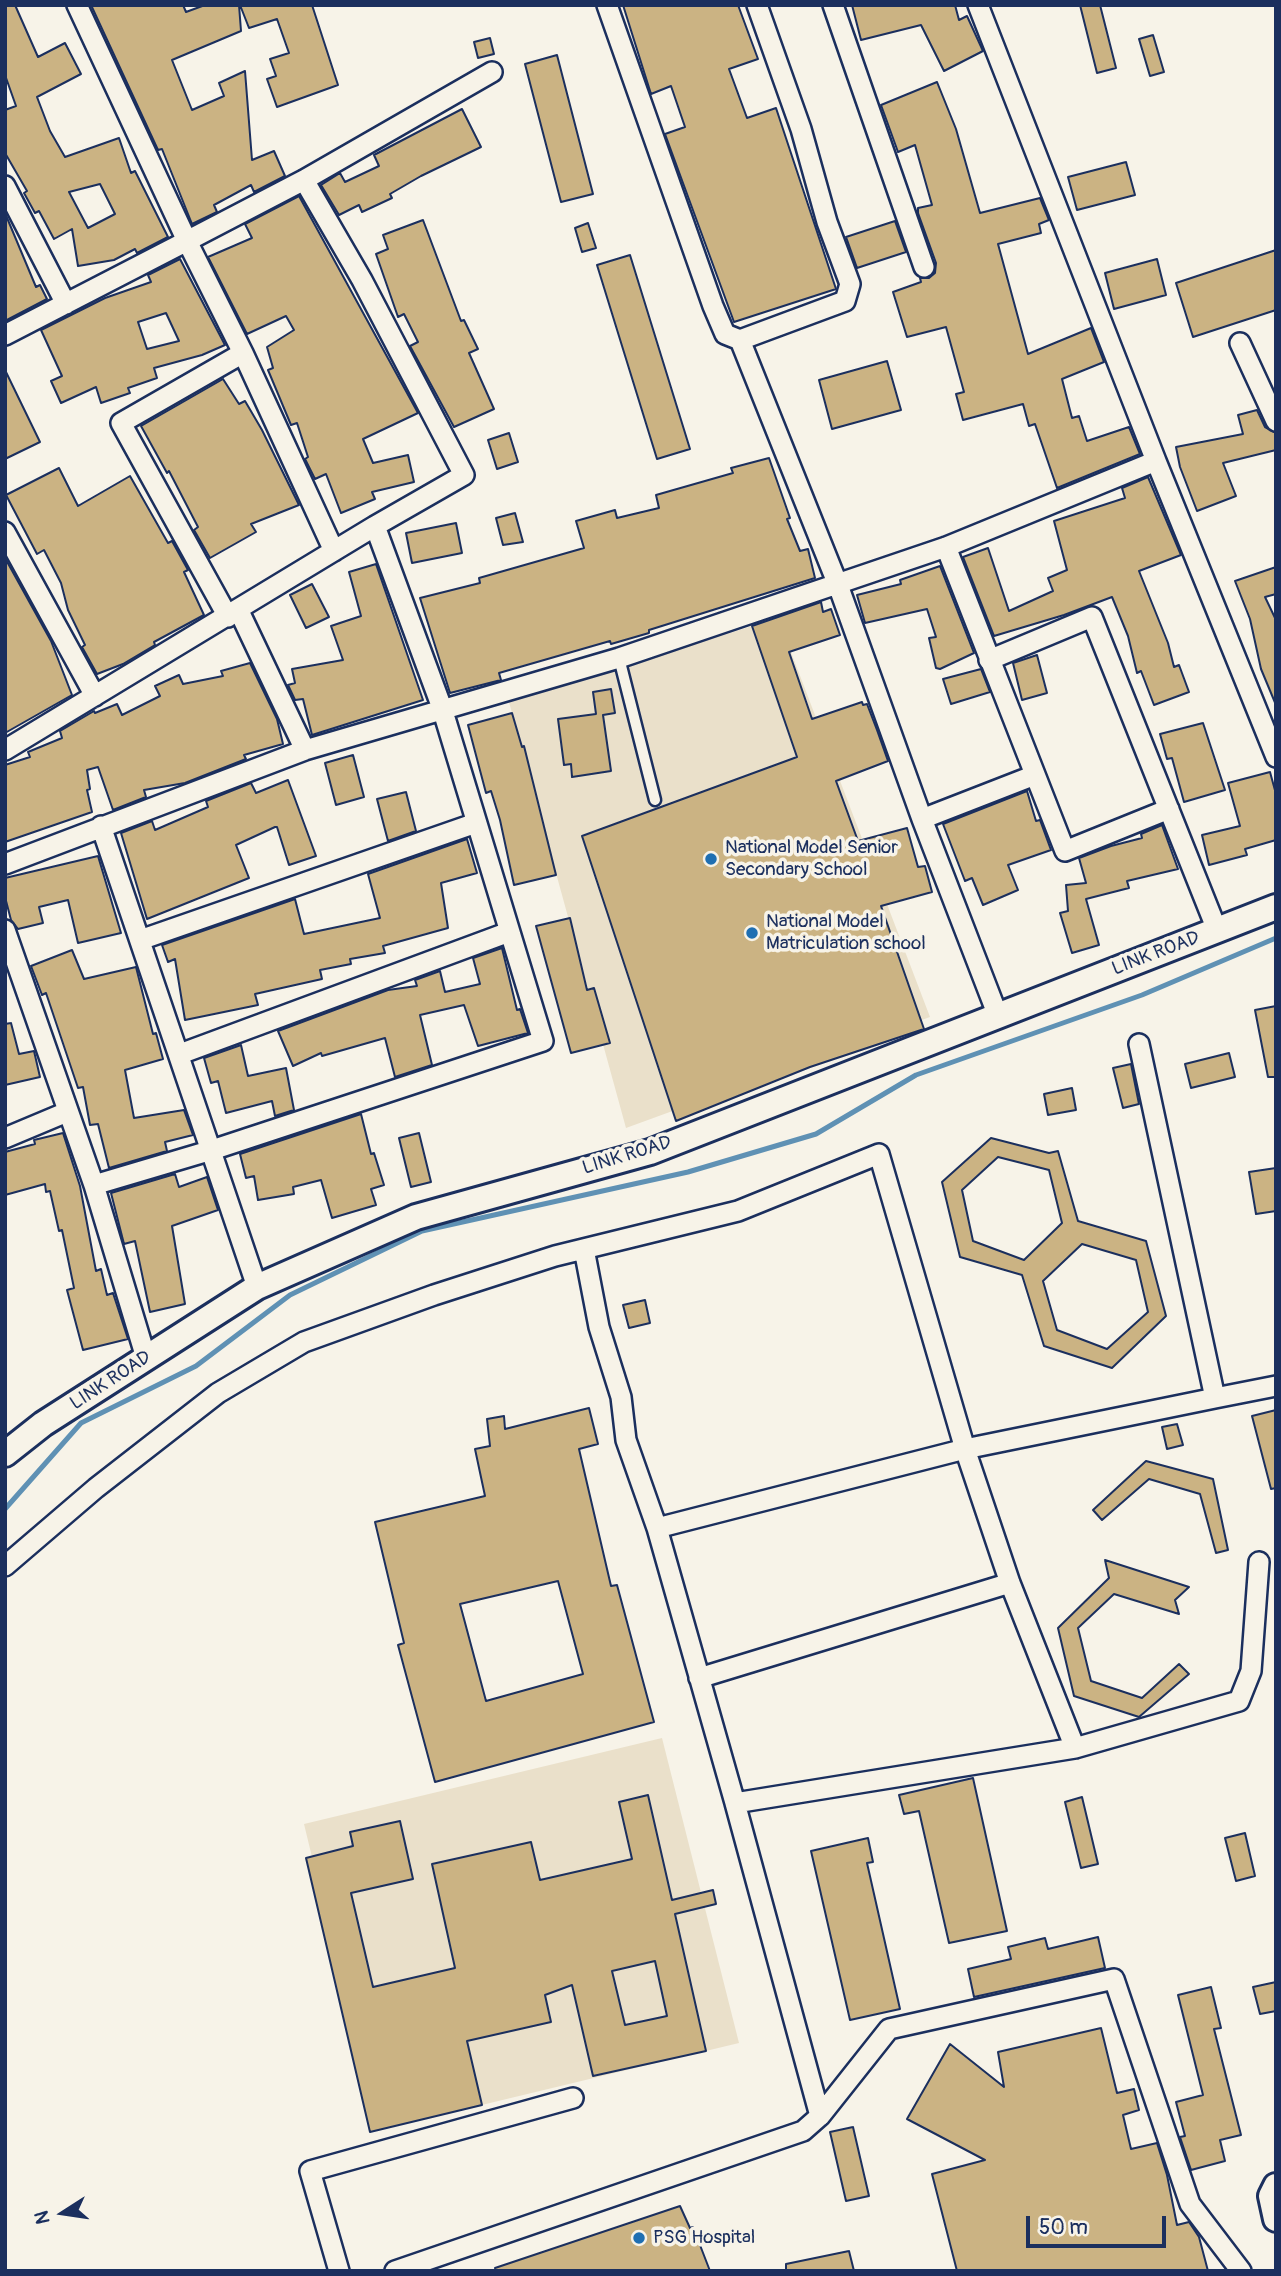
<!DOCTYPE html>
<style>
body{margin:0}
#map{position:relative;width:1281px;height:2276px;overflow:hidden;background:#f7f3e8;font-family:Pangolin,sans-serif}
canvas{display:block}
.frame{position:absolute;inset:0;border:7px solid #1b2f5e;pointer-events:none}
.north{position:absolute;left:28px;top:2178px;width:70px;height:70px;-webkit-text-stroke:5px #f7f3e8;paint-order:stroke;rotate:258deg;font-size:19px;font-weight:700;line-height:28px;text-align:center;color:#1b2f5e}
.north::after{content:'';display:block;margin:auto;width:24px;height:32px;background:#1b2f5e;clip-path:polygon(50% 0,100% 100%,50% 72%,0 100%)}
.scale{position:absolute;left:1026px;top:2216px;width:140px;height:32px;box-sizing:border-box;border:4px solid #1b2f5e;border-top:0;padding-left:9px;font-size:21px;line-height:24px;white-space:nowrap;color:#1b2f5e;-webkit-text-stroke:5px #f7f3e8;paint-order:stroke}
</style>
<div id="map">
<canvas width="1281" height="2276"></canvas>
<div class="frame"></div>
<div class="north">N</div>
<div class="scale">50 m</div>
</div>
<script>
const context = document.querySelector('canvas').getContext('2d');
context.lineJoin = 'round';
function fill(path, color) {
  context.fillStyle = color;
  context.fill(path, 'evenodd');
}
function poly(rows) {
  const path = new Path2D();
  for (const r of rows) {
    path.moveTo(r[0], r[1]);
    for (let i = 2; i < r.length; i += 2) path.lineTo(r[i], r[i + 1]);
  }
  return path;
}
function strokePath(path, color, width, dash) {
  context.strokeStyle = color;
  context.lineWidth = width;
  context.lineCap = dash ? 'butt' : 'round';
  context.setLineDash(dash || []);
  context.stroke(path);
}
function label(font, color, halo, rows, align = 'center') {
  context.font = font + ' Pangolin,sans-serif';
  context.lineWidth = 7;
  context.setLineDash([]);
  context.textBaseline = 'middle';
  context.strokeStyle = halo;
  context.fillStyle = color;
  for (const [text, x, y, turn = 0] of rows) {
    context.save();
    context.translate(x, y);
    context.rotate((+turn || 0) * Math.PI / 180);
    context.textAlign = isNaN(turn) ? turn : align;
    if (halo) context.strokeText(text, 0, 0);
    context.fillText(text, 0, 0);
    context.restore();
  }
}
const built = poly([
 [778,618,930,1017,626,1128,509,702],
 [662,1738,739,2043,378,2130,304,1824]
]);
const stream = poly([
 [5,1509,81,1423,196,1366,290,1295,422,1231,688,1172,816,1134,916,1075,1142,995,1276,938]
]);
const building = poly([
 [5,5,15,5,38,57,65,43,81,74,37,97,50,131,65,157,119,138,131,173,135,171,168,237,137,253,135,249,114,260,78,266,72,229,54,239,39,211,35,213,24,193,27,191,5,153,5,110,16,106,5,75,5,5],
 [100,184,115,214,88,228,69,192,100,184],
 [91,5,183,5,186,12,205,5,239,5,241,31,172,60,192,110,224,96,219,83,245,71,252,160,274,151,285,176,254,192,251,185,214,205,217,212,192,224,162,149,158,150,91,5],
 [240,5,312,5,338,85,277,107,267,79,276,76,270,59,289,53,277,19,249,28,240,5],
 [623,5,738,5,758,59,729,69,747,118,776,108,836,289,734,322,665,134,685,127,671,86,651,94,623,5],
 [852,5,955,5,959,20,967,16,983,51,944,71,921,25,861,40,852,5],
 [1080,5,1100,5,1116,68,1097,73,1080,5],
 [1153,35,1164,72,1150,76,1139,39,1153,35],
 [490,38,494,54,478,58,474,42,490,38],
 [557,55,593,194,561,202,525,64,557,55],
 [937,82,956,129,980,213,1040,198,1049,220,1039,224,1041,233,998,244,1028,354,1091,328,1104,362,1062,379,1072,418,1079,416,1087,441,1129,427,1140,454,1057,488,1035,424,1029,426,1023,404,963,420,956,394,964,392,946,327,907,337,893,292,921,282,920,278,929,278,935,273,936,263,918,213,918,208,932,205,915,145,898,152,881,105,937,82],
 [462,109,481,147,421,176,390,194,392,198,362,212,359,205,339,215,321,185,340,173,345,182,379,166,374,155,462,109],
 [1126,162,1135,195,1077,210,1068,177,1126,162],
 [299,196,418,413,363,439,373,463,408,455,414,482,372,492,375,499,341,513,326,474,315,479,305,459,308,457,297,423,291,425,268,370,273,368,267,347,294,330,286,316,247,334,208,257,252,238,245,224,299,196],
 [5,213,36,287,40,285,47,299,5,321,5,213],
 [423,220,461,321,464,320,478,349,469,353,494,409,454,427,410,346,418,342,404,314,398,317,376,254,388,249,383,235,423,220],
 [895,221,906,252,857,268,846,237,895,221],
 [588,223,596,248,582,252,575,228,588,223],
 [1276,250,1276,310,1193,337,1176,283,1276,250],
 [630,255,690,449,657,459,597,265,630,255],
 [180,259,225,345,202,355,154,368,157,378,128,388,130,393,101,403,96,387,61,403,51,381,62,376,41,330,105,298,151,282,148,275,180,259],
 [166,313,179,341,147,349,138,322,166,313],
 [1157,259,1166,295,1114,309,1105,273,1157,259],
 [887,361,901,410,832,429,819,380,887,361],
 [5,370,40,442,5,459,5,370],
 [223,379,239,404,245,401,262,430,299,505,251,524,256,532,210,558,194,530,198,527,169,471,167,473,141,426,223,379],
 [1257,410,1265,427,1276,433,1276,450,1223,463,1236,496,1197,511,1180,467,1176,447,1243,434,1238,415,1257,410],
 [509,433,518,462,497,469,488,440,509,433],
 [769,458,790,518,787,519,800,551,808,549,815,578,649,630,649,633,611,644,610,641,499,673,501,680,450,693,420,598,480,583,479,578,584,548,576,521,615,510,617,518,659,508,656,495,733,473,731,468,769,458],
 [59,468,78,506,130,476,168,543,172,541,188,570,184,572,204,615,154,642,155,645,123,664,97,674,82,647,85,645,68,610,61,583,44,550,37,554,6,495,59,468],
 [1148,477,1181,555,1139,571,1168,643,1174,667,1179,665,1189,692,1154,705,1141,671,1137,673,1128,636,1112,597,1064,615,994,636,963,557,988,548,1009,611,1053,591,1048,578,1067,570,1054,521,1125,498,1122,488,1148,477],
 [515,513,523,542,503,545,496,518,515,513],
 [456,523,462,553,412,563,406,533,456,523],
 [5,558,51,641,72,695,5,733,5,558],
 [376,564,423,700,312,735,303,699,295,700,288,685,295,683,292,669,343,660,331,626,361,616,349,572,376,564],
 [940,566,974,653,940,669,936,668,929,638,936,637,927,609,865,623,857,595,901,584,900,580,940,566],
 [1276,567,1276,594,1265,597,1276,620,1276,705,1261,669,1250,619,1235,581,1276,567],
 [312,584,329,617,306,628,290,595,312,584],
 [821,602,823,612,831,609,840,635,789,652,812,719,862,702,863,705,867,704,877,730,888,761,836,781,858,841,907,828,918,867,925,866,932,892,881,906,924,1029,810,1067,676,1121,582,836,797,757,752,626,821,602],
 [1037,655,1047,693,1022,700,1013,663,1037,655],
 [250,663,277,719,283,744,244,755,246,759,185,783,144,790,146,797,113,810,98,767,87,770,90,789,87,790,92,812,5,842,5,765,30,757,28,752,62,738,60,731,94,711,95,713,117,704,122,715,160,696,155,686,179,675,183,684,223,676,221,671,250,663],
 [981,669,990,692,951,704,943,679,981,669],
 [611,689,615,713,603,715,611,771,572,777,571,764,564,765,558,719,596,714,593,692,611,689],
 [512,713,522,747,524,746,556,875,514,885,500,820,491,791,486,793,468,725,512,713],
 [1203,723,1225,790,1184,802,1172,758,1167,759,1160,734,1203,723],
 [353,755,364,797,336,805,325,763,353,755],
 [1270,772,1276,794,1276,840,1245,849,1247,855,1209,865,1202,835,1240,826,1228,783,1270,772],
 [288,780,316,856,289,865,277,827,275,827,236,845,249,878,147,919,121,833,152,821,155,830,208,807,206,801,251,783,256,793,288,780],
 [1027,791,1036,821,1040,820,1051,850,1008,865,1018,890,983,905,972,878,965,881,943,824,1027,791],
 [406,792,416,831,388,841,377,799,406,792],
 [1162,825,1178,869,1127,881,1129,888,1086,899,1099,945,1072,953,1060,913,1068,911,1066,885,1086,883,1079,858,1111,846,1142,838,1141,834,1162,825],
 [467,839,477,873,441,883,448,928,383,946,385,953,350,959,351,964,320,970,322,979,255,994,258,1005,185,1020,175,959,168,962,162,945,295,899,304,934,380,918,368,874,467,839],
 [98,856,121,933,78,943,68,900,39,907,43,923,18,929,11,920,5,897,5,878,98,856],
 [570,918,587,990,594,988,610,1043,571,1053,536,926,570,918],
 [502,948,517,1010,520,1009,528,1033,478,1046,464,1005,420,1015,432,1065,395,1077,385,1038,322,1056,321,1053,293,1066,278,1031,388,990,417,986,415,980,440,971,445,992,480,984,473,958,502,948],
 [72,950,84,979,136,967,153,1034,156,1033,163,1059,125,1070,134,1118,184,1110,193,1135,165,1142,167,1151,109,1168,98,1124,90,1125,83,1087,78,1088,46,993,42,995,31,966,72,950],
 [1276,1006,1276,1077,1268,1077,1255,1010,1276,1006],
 [11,1023,19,1054,34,1051,40,1077,5,1085,5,1024,11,1023],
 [241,1045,248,1076,286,1068,294,1110,275,1116,272,1101,226,1113,218,1081,211,1083,204,1058,241,1045],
 [1229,1053,1235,1077,1191,1088,1185,1064,1229,1053],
 [1131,1064,1139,1104,1123,1108,1113,1068,1131,1064],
 [1072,1088,1076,1110,1048,1115,1044,1094,1072,1088],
 [361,1114,371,1154,374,1153,384,1185,371,1189,376,1205,332,1218,321,1180,293,1187,294,1194,258,1200,254,1176,246,1178,240,1154,361,1114],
 [63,1133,80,1186,96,1271,101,1269,107,1295,113,1293,128,1339,83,1350,67,1290,74,1288,62,1230,59,1231,50,1191,46,1192,45,1184,5,1195,5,1152,35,1144,34,1140,63,1133],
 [419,1133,431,1182,411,1187,399,1138,419,1133],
 [991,1138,1049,1153,1058,1151,1078,1221,1146,1241,1166,1316,1112,1368,1044,1346,1022,1275,960,1257,942,1182,991,1138],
 [998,1157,1049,1170,1062,1223,1024,1260,973,1241,962,1190,998,1157],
 [1082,1244,1136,1260,1148,1312,1107,1349,1057,1330,1043,1281,1082,1244],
 [1276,1168,1276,1211,1256,1214,1249,1172,1276,1168],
 [175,1174,179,1187,207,1177,218,1210,172,1226,185,1304,150,1312,135,1241,124,1244,111,1193,175,1174],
 [645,1300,650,1323,629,1328,623,1305,645,1300],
 [589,1408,598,1444,579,1449,611,1586,617,1585,654,1722,435,1782,398,1645,404,1643,375,1522,485,1496,475,1449,490,1446,487,1419,504,1416,505,1429,589,1408],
 [558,1581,583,1674,486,1701,460,1604,558,1581],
 [1276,1410,1276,1488,1271,1489,1252,1416,1276,1410],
 [1177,1424,1183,1445,1167,1449,1162,1427,1177,1424],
 [1146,1461,1213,1479,1228,1550,1216,1553,1200,1494,1149,1479,1102,1520,1093,1510,1146,1461],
 [1105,1560,1189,1587,1175,1600,1179,1614,1114,1594,1078,1628,1091,1681,1142,1698,1179,1664,1189,1674,1139,1717,1074,1696,1058,1628,1109,1578,1105,1560],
 [973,1778,1007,1931,949,1943,919,1811,904,1814,899,1795,973,1778],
 [648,1795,672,1900,713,1890,716,1904,675,1914,706,2051,593,2076,572,1985,545,1995,551,2022,467,2041,482,2105,370,2132,306,1858,353,1846,350,1832,400,1821,413,1879,351,1893,373,1987,455,1968,432,1864,531,1842,540,1880,632,1859,619,1802,648,1795],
 [655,1961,667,2016,625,2025,612,1971,655,1961],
 [1082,1797,1098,1864,1081,1868,1065,1802,1082,1797],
 [1245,1833,1255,1876,1236,1881,1225,1838,1245,1833],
 [868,1838,873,1862,867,1863,900,2009,850,2020,811,1851,868,1838],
 [1098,1937,1105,1968,974,1997,968,1969,1011,1959,1008,1947,1045,1938,1048,1949,1098,1937],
 [1276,1982,1276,2011,1260,2014,1253,1987,1276,1982],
 [1211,1987,1221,2028,1214,2029,1241,2135,1220,2140,1225,2161,1191,2170,1180,2137,1185,2136,1176,2102,1203,2095,1178,1995,1211,1987],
 [1101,2028,1117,2093,1134,2089,1139,2110,1123,2115,1131,2149,1157,2143,1167,2175,1177,2225,1189,2222,1199,2237,1208,2271,957,2271,932,2174,985,2160,907,2119,950,2044,1004,2087,998,2052,1101,2028],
 [853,2127,869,2196,846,2201,830,2132,853,2127],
 [680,2206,690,2228,693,2227,710,2271,496,2271,495,2268,680,2206],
 [849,2251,854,2271,786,2271,786,2264,849,2251]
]);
const service = poly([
 [619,658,655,800]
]);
const minor = poly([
 [607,5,713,306,725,334,740,340,845,301,850,284,827,222,801,129,757,5],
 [833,5,924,267],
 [5,186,66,304],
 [5,335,187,241,77,5],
 [740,340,838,585,922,819,998,1016],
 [1240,343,1276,421],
 [243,353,334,551],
 [1156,461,1276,757],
 [5,532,95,696],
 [946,547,1065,851,1169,809],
 [238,609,305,750],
 [228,617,121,423,243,353,187,241,304,180,492,72],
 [989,660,1092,617,1217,930],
 [5,750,375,526,464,475,362,280,304,180],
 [922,819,1035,775],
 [101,826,257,1287],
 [5,864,305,750,619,658,946,547,1156,461,978,5],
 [5,930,94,1185,146,1358],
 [140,940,476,823],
 [180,1054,509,932],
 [5,1138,67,1112],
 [94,1185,212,1150,543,1041,442,708,375,526],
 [584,1249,599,1327,621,1397,626,1440,657,1528,735,1803],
 [1215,1398,1276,1386],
 [657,1528,965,1449,1215,1398,1139,1044],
 [5,1566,96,1488,218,1393,304,1342,434,1295,555,1256,738,1211,879,1154,965,1449,1010,1583,1075,1748,735,1803,820,2116],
 [699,1678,1010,1583],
 [1075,1748,1239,1701,1251,1671,1259,1562],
 [339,2271,310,2171,573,2098],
 [395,2271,803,2131,820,2116,889,2029,1114,1979,1190,2204,1241,2271]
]);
const tertiary = poly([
 [5,1454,43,1424,257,1287,416,1217,650,1152,1276,907],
 [1276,2186,1271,2196,1276,2219]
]);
const markers = [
 [711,859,7,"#1f6fb2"],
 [752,933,7,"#1f6fb2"],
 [639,2238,7,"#1f6fb2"]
];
const poiNames = [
 ["National Model Senior",725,848],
 ["Secondary School",725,870],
 ["National Model",766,922],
 ["Matriculation school",766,944],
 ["PSG Hospital",653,2238]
];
const streetNames = [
 ["LINK ROAD",1156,954,-21],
 ["LINK ROAD",627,1156,-17],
 ["LINK ROAD",111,1381,-33]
];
fill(built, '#eae0ca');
strokePath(stream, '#5f91b4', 5);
fill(building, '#cbb383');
strokePath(building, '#1b2f5e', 2);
strokePath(service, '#1b2f5e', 15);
strokePath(minor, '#1b2f5e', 24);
strokePath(tertiary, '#1b2f5e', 30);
strokePath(service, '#f7f3e8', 10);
strokePath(minor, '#f7f3e8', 19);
strokePath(tertiary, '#f7f3e8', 24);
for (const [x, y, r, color] of markers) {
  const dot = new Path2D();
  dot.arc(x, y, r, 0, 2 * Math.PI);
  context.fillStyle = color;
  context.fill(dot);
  strokePath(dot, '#f7f3e8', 2.5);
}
label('19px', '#1b2f5e', '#f7f3e8', poiNames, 'left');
label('19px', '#1b2f5e', '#f7f3e8', streetNames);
</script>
